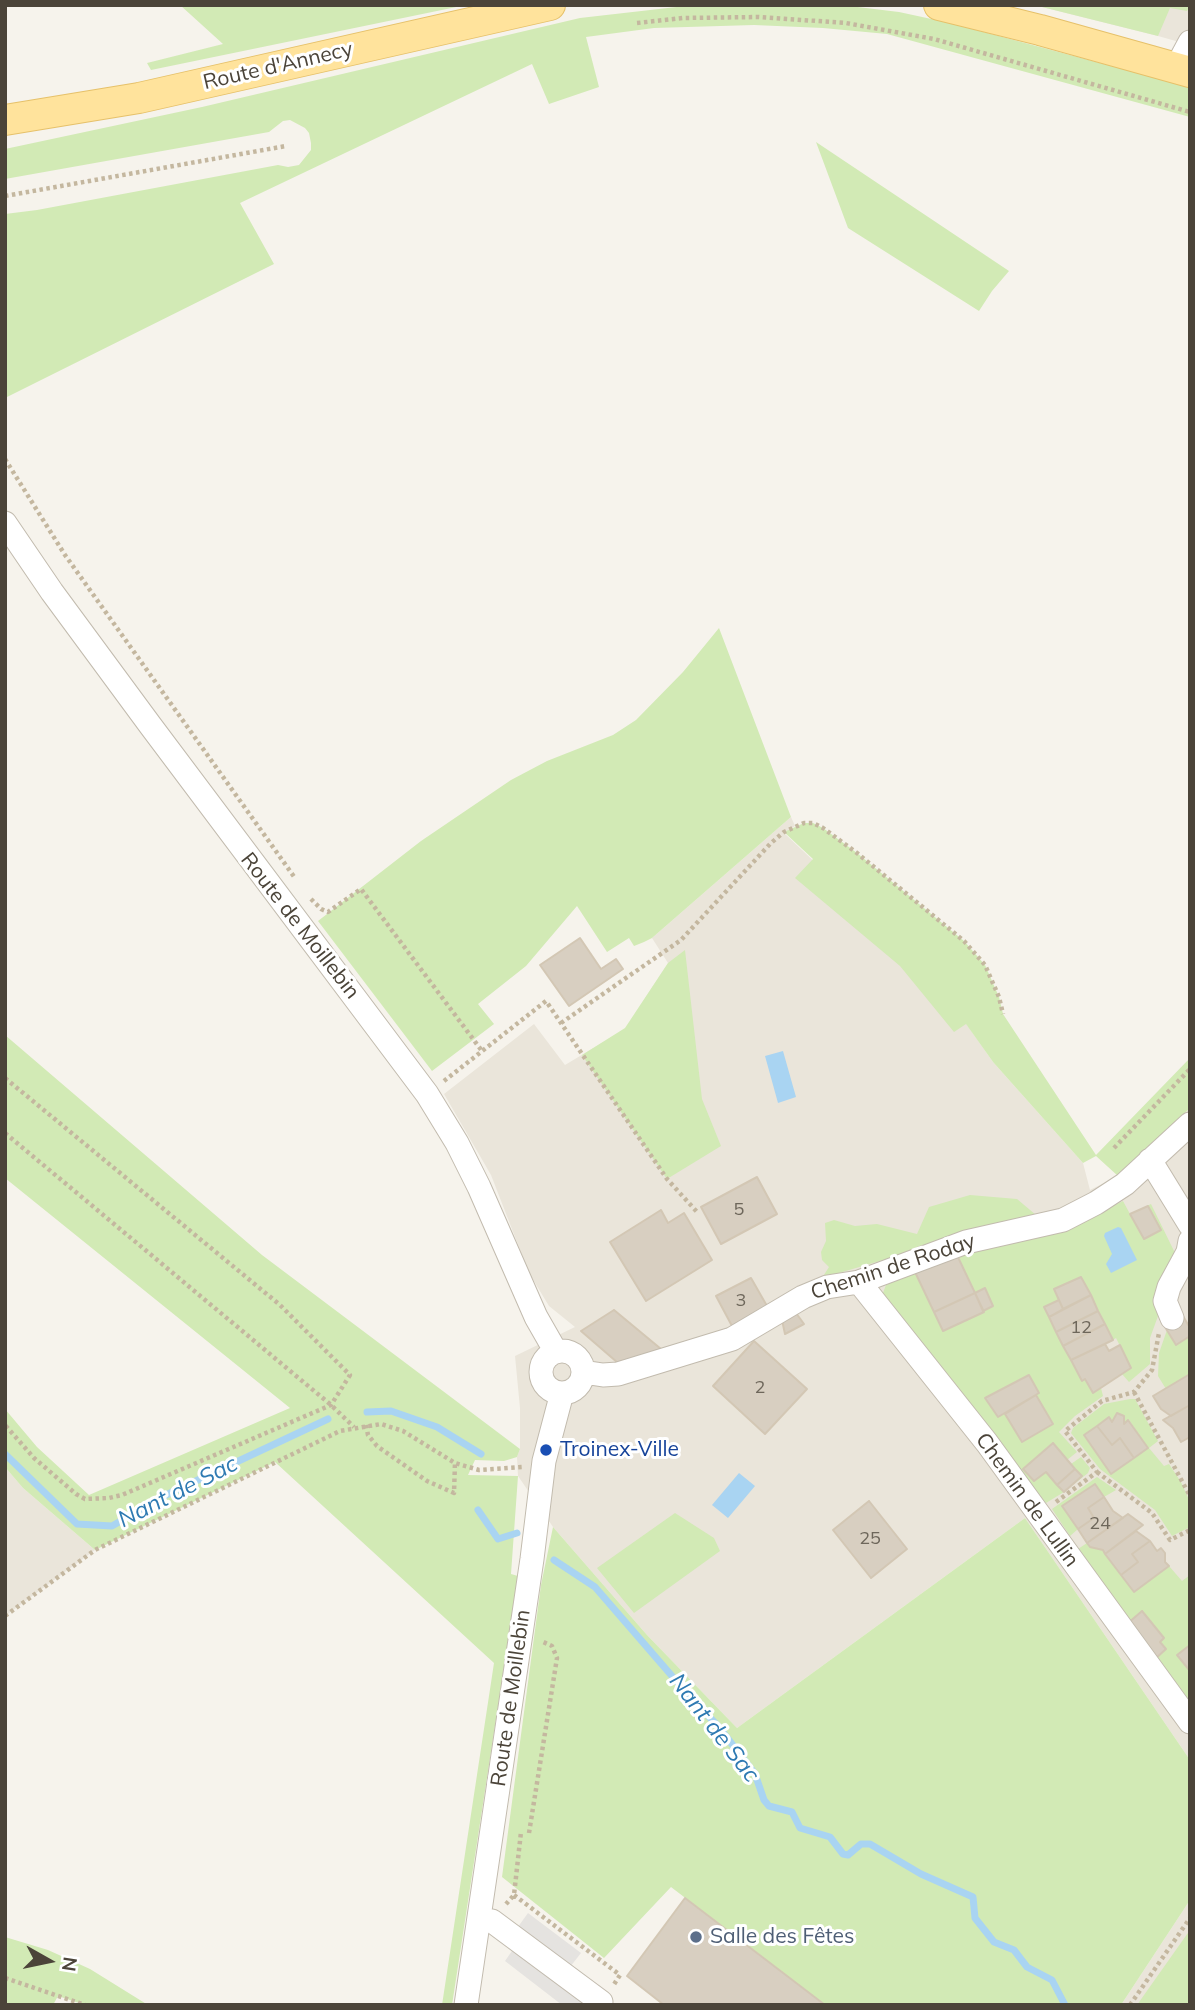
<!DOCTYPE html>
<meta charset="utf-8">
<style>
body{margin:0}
#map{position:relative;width:1195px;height:2010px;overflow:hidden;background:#f6f3ec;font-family:Mulish,sans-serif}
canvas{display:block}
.frame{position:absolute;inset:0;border:7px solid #4b4439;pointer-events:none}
.north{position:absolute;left:14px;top:1926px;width:70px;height:70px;-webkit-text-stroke:5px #fff;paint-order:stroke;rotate:99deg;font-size:19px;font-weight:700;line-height:28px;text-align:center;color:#4b4439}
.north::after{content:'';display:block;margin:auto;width:24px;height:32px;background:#4b4439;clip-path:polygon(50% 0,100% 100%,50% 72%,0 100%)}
</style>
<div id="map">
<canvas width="1195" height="2010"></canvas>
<div class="frame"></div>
<div class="north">N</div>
</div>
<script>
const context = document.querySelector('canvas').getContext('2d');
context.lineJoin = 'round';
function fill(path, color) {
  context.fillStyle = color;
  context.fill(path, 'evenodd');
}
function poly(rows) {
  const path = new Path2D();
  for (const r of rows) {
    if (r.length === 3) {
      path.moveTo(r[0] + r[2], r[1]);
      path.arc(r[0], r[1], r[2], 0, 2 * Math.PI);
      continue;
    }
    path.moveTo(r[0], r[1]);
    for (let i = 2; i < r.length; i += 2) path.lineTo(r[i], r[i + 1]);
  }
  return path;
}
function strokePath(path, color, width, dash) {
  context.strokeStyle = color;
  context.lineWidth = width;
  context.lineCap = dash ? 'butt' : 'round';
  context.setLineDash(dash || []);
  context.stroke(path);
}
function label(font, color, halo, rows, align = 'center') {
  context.font = font + ' Mulish,sans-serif';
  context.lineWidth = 6;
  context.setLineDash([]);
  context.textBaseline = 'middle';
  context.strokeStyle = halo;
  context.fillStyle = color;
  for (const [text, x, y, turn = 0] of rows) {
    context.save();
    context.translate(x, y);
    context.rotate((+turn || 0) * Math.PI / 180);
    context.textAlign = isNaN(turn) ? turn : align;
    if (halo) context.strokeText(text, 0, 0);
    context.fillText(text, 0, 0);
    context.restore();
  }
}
const residential = poly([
 [1034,5,1190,5,1190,45,1158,36],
 [791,817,795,826,784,833,927,968,993,1062,1083,1163,1090,1190,1118,1176,1190,1108,1190,1760,1025,1518,737,1728,647,1635,553,1527,518,1476,517,1457,520,1449,520,1408,515,1356,575,1327,549,1306,529,1273,491,1175,444,1094,534,1024,565,1065,625,1029,668,963,652,938],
 [5,1467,23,1488,95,1550,5,1616],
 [1190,1900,1190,2005,1121,2005]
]);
const green = poly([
 [180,5,466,5,151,70,147,63,223,44],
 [694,5,841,5,899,12,950,23,1190,87,1190,117,887,34,823,28,754,25,654,28,586,37,599,87,549,104,532,64,240,203,274,264,5,398,5,214,37,210,278,165,288,167,299,165,311,150,311,143,309,133,305,128,290,120,283,121,269,132,5,179,5,149,202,107,580,18],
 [1034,5,1190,5,1187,11,1170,8,1158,36],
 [816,142,1009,271,992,291,979,311,848,228],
 [719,628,791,817,652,938,644,942,634,946,629,938,607,952,577,906,526,966,478,1004,494,1024,432,1071,318,921,421,841,511,780,547,761,613,735,636,720,683,672],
 [804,823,813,823,823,828,857,853,964,941,985,965,999,997,1003,1014,1096,1155,1190,1058,1190,1108,1118,1176,1096,1156,1083,1163,993,1062,966,1024,954,1032,900,966,795,878,813,859,784,832],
 [685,950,702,1099,721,1146,667,1179,582,1055,625,1028,668,963],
 [5,1035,262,1255,520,1449,517,1457,504,1461,475,1460,468,1475,518,1476,511,1574,518,1576,452,2005,442,2005,494,1663,275,1462,95,1550,23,1488,5,1467,5,1409,37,1447,89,1495,290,1408,5,1178],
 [970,1195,1017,1199,1036,1215,822,1278,829,1267,822,1260,821,1252,826,1241,825,1223,834,1220,855,1226,877,1224,917,1234,929,1207],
 [1123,1201,1130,1214,1151,1204,1175,1253,1156,1298,1158,1316,1150,1338,1150,1364,1129,1382,1122,1374,1131,1368,1116,1338,1113,1340,1091,1296,1049,1317,1082,1380,1085,1379,1093,1393,1101,1388,1103,1396,1075,1416,1059,1432,1077,1452,1067,1460,1052,1443,1023,1469,1034,1481,1046,1472,1057,1484,1075,1469,1071,1464,1081,1457,1090,1468,1088,1473,1064,1492,1046,1503,881,1298,886,1285,961,1251,1070,1227],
 [1167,1330,1176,1344,1190,1336,1190,1374,1166,1389,1158,1376,1159,1353],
 [1130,1399,1135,1399,1158,1441,1149,1448,1164,1466,1169,1464,1181,1482,1190,1502,1190,1527,1172,1536,1155,1510,1100,1469,1071,1433,1073,1428,1104,1404],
 [1109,1417,1112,1422,1124,1424,1129,1420,1148,1448,1111,1474,1084,1436],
 [1097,1477,1116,1490,1104,1497,1094,1484,1062,1506,1078,1529,1070,1536,1052,1509],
 [675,1513,714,1538,720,1551,634,1613,597,1568],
 [1025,1518,1190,1760,1190,1900,1121,2005,825,2005,671,1887,604,1958,502,1877,541,1585,553,1527,647,1635,737,1728],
 [1087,1543,1090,1547,1103,1550,1134,1592,1169,1566,1182,1581,1190,1575,1190,1703,1127,1624,1078,1549],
 [1190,1930,1190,2005,1137,2005],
 [5,1937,48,1950,90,1969,148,2005,85,2005,58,1996,53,2005,5,2005]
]);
const parking = poly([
 [528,1913,581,1953,559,1981,590,2005,562,2005,505,1961,514,1948,507,1942]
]);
const water = poly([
 [783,1051,796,1097,778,1103,765,1056],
 [1118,1227,1121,1228,1137,1260,1111,1273,1106,1264,1112,1254,1104,1236,1105,1233],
 [739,1473,755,1486,728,1518,712,1505]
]);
const stream = poly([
 [367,1412,391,1411,437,1427,481,1454],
 [5,1454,77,1524,112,1526,166,1495,328,1419],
 [478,1510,498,1539,517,1533],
 [554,1560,595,1587,691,1698,718,1726,755,1774,764,1800,769,1806,792,1812,800,1828,830,1837,843,1854,848,1855,861,1844,870,1844,921,1874,973,1897,975,1918,994,1942,1014,1950,1027,1967,1052,1980,1065,2005]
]);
const building = poly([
 [580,938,601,969,616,959,623,969,569,1006,540,965,580,938],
 [757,1177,777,1214,721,1244,701,1207,757,1177],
 [1148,1206,1161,1230,1144,1239,1130,1214,1148,1206],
 [661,1210,668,1223,684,1213,712,1260,646,1301,610,1242,661,1210],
 [956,1253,975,1293,934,1312,915,1272,956,1253],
 [1081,1277,1091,1295,1063,1309,1054,1289,1081,1277],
 [751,1278,767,1306,732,1326,716,1296,751,1278],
 [985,1288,993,1306,983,1311,975,1293,985,1288],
 [975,1293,984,1312,943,1331,934,1312,975,1293],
 [1091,1295,1098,1311,1056,1332,1049,1317,1091,1295],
 [1059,1300,1063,1309,1049,1317,1044,1307,1059,1300],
 [614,1310,661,1349,618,1363,581,1331,614,1310],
 [1098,1311,1105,1324,1063,1346,1056,1332,1098,1311],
 [796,1313,804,1324,785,1334,782,1320,796,1313],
 [1183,1316,1190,1328,1190,1336,1176,1345,1165,1327,1183,1316],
 [1105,1324,1113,1340,1071,1360,1063,1346,1105,1324],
 [754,1341,807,1389,765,1434,713,1386,754,1341],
 [1105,1344,1109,1351,1120,1345,1131,1368,1093,1393,1085,1379,1082,1381,1071,1360,1105,1344],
 [1190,1374,1190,1405,1171,1416,1161,1409,1153,1396,1190,1374],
 [1029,1375,1039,1393,998,1417,985,1398,1029,1375],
 [1036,1395,1053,1424,1022,1442,1005,1414,1036,1395],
 [1190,1405,1190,1437,1181,1442,1173,1428,1163,1420,1190,1405],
 [1117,1413,1124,1416,1124,1424,1128,1420,1148,1448,1134,1458,1120,1438,1112,1445,1097,1426,1109,1417,1112,1422,1117,1413],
 [1097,1426,1112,1445,1120,1438,1134,1458,1111,1474,1084,1435,1097,1426],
 [1053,1443,1075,1469,1057,1485,1046,1472,1034,1481,1023,1469,1053,1443],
 [1075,1469,1082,1476,1064,1492,1057,1485,1075,1469],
 [1095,1484,1104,1497,1088,1508,1094,1518,1078,1529,1062,1506,1095,1484],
 [1104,1497,1113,1511,1123,1518,1087,1543,1078,1529,1094,1518,1088,1508,1104,1497],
 [869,1501,907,1549,871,1578,833,1530,869,1501],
 [1128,1514,1143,1525,1105,1554,1103,1550,1090,1547,1087,1543,1128,1514],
 [1136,1531,1150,1541,1132,1554,1138,1562,1121,1575,1105,1554,1136,1531],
 [1150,1541,1157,1551,1161,1548,1165,1553,1165,1562,1169,1566,1134,1592,1121,1575,1138,1562,1132,1554,1150,1541],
 [1142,1611,1164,1638,1160,1642,1166,1649,1155,1659,1127,1624,1142,1611],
 [1190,1645,1190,1671,1177,1655,1190,1645],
 [685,1898,825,2005,664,2005,627,1976,685,1898]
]);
const path = poly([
 [637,23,683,18,759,17,846,23,934,39,1190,112],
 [5,196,286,146],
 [5,459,65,555,295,878],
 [311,899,321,909,328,912,361,889,482,1051],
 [561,1023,681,940,771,843,784,832,804,823,813,823,823,828,857,853,964,941,985,965,999,997,1003,1014],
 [5,1078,280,1305,350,1375,331,1405,122,1495,109,1498,85,1499,76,1494,34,1458,5,1425],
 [444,1081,546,1001,667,1179,698,1213],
 [5,1133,331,1405,354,1427],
 [1114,1148,1190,1069],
 [1134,1392,1190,1496],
 [366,1425,368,1435,377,1446,427,1481,454,1493,455,1463],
 [1097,1472,1152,1513,1170,1540,1190,1530],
 [1056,1502,1097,1472,1065,1431,1102,1401,1134,1392,1152,1370,1159,1333],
 [5,1616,95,1550,340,1431,381,1424,403,1431,455,1463,479,1470,523,1467],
 [529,1833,557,1658,552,1646,541,1641],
 [514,1895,620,1975,613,1986],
 [506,1904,514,1895,521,1832],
 [5,1978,85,2005],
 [1130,2005,1190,1918]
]);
const minor = poly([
 [1176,68,1190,42],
 [5,523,52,592,150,725,427,1094,457,1143,479,1187,536,1317,556,1352],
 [1150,1160,1190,1225],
 [859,1282,987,1443,1190,1722],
 [1172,1318,1165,1301,1169,1287,1188,1252,1190,1241],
 [562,1372,21],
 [583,1372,603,1375,618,1374,732,1339,803,1297,827,1287,859,1282,966,1242,1063,1220,1096,1203,1125,1184,1190,1124],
 [479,1920,492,1921,601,2002],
 [466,2005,532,1559,544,1461,562,1393]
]);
const major = poly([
 [939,5,1040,30,1190,72],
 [5,120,139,98,550,5]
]);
const markers = [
 [546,1450,7,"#1a4fb4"],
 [696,1937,7,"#5c6f8a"]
];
const numberNames = [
 ["5",739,1210],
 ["3",741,1301],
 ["12",1081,1328],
 ["2",760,1388],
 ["24",1100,1524],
 ["25",870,1539]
];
const streetNames = [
 ["Route d'Annecy",278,66,-13],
 ["Route de Moillebin",300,926,52],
 ["Chemin de Roday",893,1267,-18],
 ["Chemin de Lullin",1027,1500,54],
 ["Route de Moillebin",511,1698,-82]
];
const transitNames = [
 ["Troinex-Ville",560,1450]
];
const serviceNames = [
 ["Salle des Fêtes",710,1937]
];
const waterNames = [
 ["Nant de Sac",178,1492,-27],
 ["Nant de Sac",714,1728,52]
];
fill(residential, '#eae5da');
fill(green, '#d2eab5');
fill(parking, '#e5e3e0');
fill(water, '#a9d4f2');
strokePath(stream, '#a9d4f2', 7);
fill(building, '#d8cfc1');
strokePath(building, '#d3c7b4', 2);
strokePath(minor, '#c2bbae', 25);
strokePath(major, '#e6c16a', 32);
strokePath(path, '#c4b79f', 4.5, [3.5, 3.5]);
strokePath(minor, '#fff', 23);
strokePath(major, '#ffe39c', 30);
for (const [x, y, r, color] of markers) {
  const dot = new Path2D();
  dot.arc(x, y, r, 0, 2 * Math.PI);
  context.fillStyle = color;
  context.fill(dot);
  strokePath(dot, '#fff', 2.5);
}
label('18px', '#6e675b', null, numberNames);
label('21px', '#4b4439', '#fff', streetNames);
label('21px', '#164399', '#fff', transitNames, 'left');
label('21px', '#4e5e75', '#fff', serviceNames, 'left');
label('italic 23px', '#2e7ab2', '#fff', waterNames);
</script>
